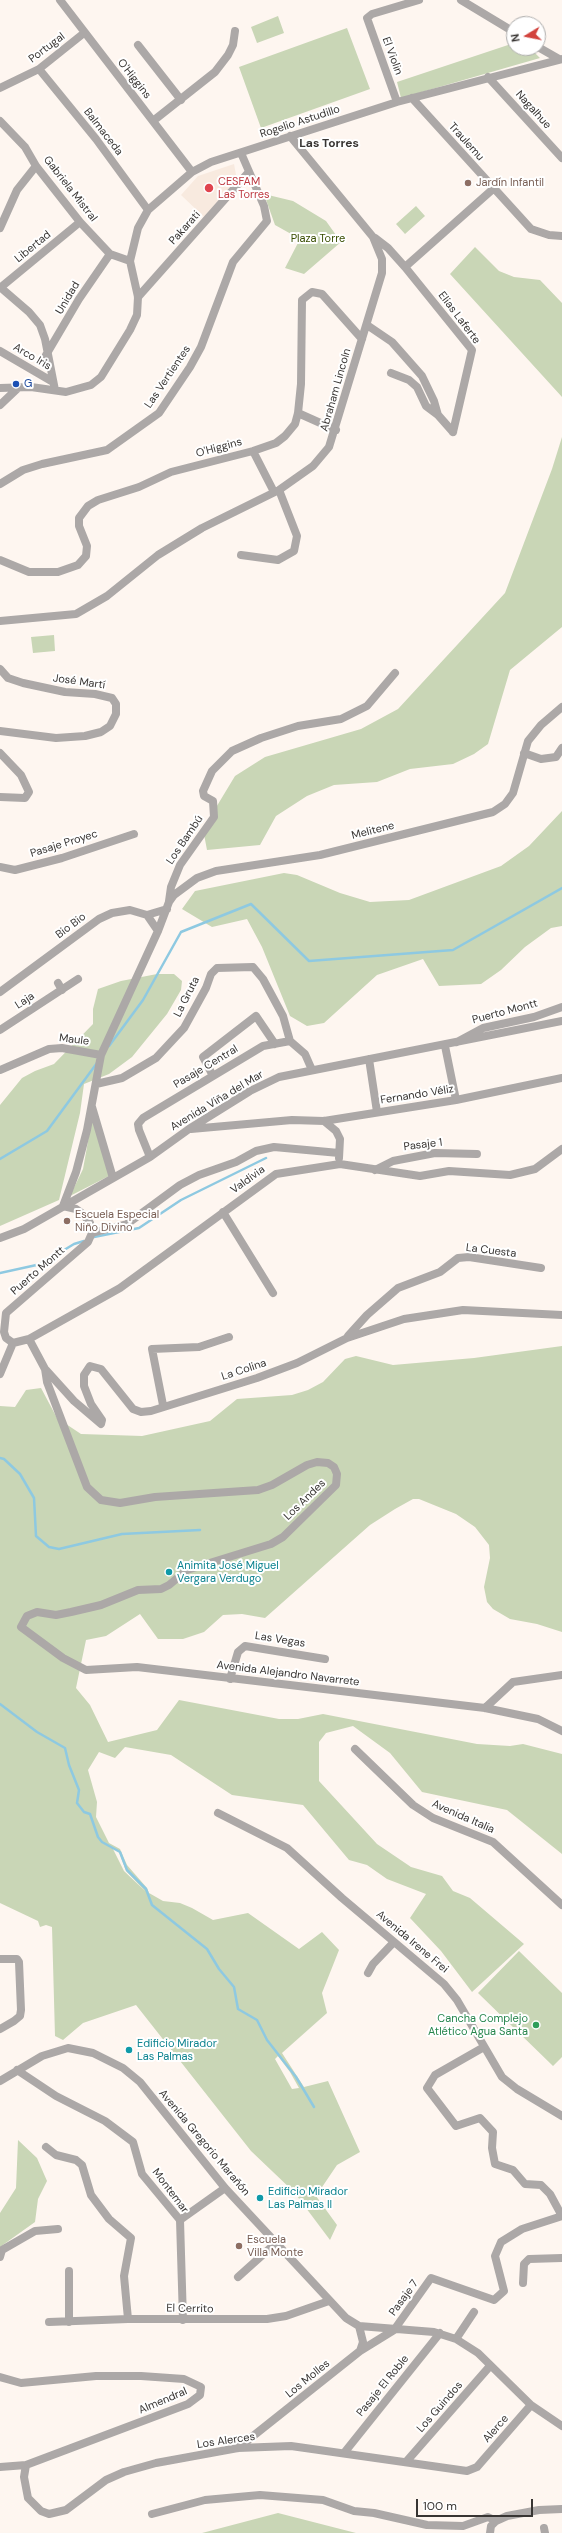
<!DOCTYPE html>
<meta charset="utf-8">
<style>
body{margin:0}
#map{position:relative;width:562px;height:2533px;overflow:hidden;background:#fef6f0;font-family:"DM Sans",sans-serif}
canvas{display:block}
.north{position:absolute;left:506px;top:16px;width:40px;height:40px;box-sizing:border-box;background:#fff;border:1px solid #afaead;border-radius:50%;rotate:260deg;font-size:11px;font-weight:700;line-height:16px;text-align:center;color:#383533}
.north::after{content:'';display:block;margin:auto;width:14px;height:18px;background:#d2433d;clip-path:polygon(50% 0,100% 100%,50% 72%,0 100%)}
.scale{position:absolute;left:416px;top:2499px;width:117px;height:18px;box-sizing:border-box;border:2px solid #383533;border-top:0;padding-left:5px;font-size:12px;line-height:14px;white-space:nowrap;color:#383533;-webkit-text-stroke:3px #fff;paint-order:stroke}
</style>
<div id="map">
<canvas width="562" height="2533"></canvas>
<div class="north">N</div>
<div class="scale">100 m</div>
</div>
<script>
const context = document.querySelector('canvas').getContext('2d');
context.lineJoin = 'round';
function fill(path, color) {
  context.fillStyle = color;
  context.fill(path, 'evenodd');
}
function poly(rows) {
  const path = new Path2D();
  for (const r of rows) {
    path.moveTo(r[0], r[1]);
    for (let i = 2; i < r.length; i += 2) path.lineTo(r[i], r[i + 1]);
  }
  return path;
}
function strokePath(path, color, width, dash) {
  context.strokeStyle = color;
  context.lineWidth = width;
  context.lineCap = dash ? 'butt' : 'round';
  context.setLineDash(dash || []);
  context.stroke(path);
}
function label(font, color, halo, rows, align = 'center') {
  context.font = font + ' "DM Sans",sans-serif';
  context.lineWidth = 4;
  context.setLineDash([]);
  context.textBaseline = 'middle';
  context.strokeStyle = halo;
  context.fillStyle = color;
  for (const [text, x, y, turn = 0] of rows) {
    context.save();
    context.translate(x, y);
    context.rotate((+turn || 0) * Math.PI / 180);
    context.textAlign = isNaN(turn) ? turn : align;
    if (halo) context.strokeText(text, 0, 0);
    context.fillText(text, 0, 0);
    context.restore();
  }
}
const built = poly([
 [234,164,237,180,204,217,181,195,198,176]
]);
const green = poly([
 [278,16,284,33,257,43,251,27],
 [347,28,370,89,261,128,239,67],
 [514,43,514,48,530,48,540,58,401,98,397,82],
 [264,194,293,201,326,221,341,242,304,274,285,268,300,239,275,225],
 [416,206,425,216,405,234,396,224],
 [475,247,499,271,514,277,540,280,562,303,562,397,450,274],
 [562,437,562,627,510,670,488,744,474,754,453,764,410,769,377,782,334,785,307,796,276,816,260,845,207,850,203,829,235,776,265,757,361,729,398,709,505,593,552,469],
 [54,635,55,651,33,653,31,637],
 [562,811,562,926,551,928,525,947,501,970,481,984,439,986,423,959,377,975,324,1023,307,1026,290,1016,262,947,247,919,212,927,182,909,195,891,284,873,297,875,340,893,370,902,409,900,501,866,529,846],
 [157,974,174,974,182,981,181,990,167,1014,132,1057,109,1074,84,1084,80,1113,59,1200,0,1226,0,1105,22,1078,35,1071,54,1064,93,1024,93,1009,98,989,121,981],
 [92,1119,109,1176,70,1196,83,1169],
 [562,1346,562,1632,537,1624,510,1619,493,1609,487,1602,484,1587,490,1558,489,1545,475,1527,456,1514,419,1499,413,1499,395,1509,370,1525,265,1618,242,1614,223,1615,204,1632,183,1639,158,1639,140,1614,106,1636,86,1640,76,1688,90,1705,108,1742,157,1730,179,1700,279,1719,298,1719,323,1714,477,1744,510,1746,523,1744,562,1754,562,1854,507,1810,422,1792,390,1753,353,1726,326,1733,319,1742,319,1781,377,1844,411,1867,442,1876,453,1891,470,1898,524,1944,472,1992,441,1951,410,1918,426,1894,387,1879,367,1865,349,1860,303,1805,232,1795,171,1755,125,1747,115,1758,99,1752,88,1770,97,1802,96,1817,109,1843,120,1849,127,1865,147,1888,149,1893,163,1901,180,1903,192,1908,213,1920,248,1913,299,1949,322,1932,339,1950,322,1993,327,2013,282,2053,304,2087,328,2081,360,2152,337,2165,316,2196,337,2225,330,2240,294,2192,251,2151,136,2005,83,2023,63,2040,55,2036,52,1927,46,1925,40,1927,38,1921,0,1903,0,1406,15,1407,26,1390,41,1388,57,1418,81,1434,142,1436,210,1421,237,1399,292,1395,308,1390,323,1382,345,1359,356,1356,393,1365,474,1358],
 [112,1847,119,1852,126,1871,145,1891,124,1871],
 [278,2056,290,2072,299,2088,292,2089,275,2059],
 [519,1951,562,1993,562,2057,553,2066,478,1993],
 [18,2140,37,2158,47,2181,38,2199,35,2222,0,2247,0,2213,16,2188],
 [278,2513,356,2533,202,2533]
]);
const stream = poly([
 [109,1046,143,1000,181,932,251,904,309,961,453,950,562,888],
 [0,1159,47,1131,97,1063],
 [94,1237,139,1228,181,1200,266,1158],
 [0,1273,41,1264,74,1244,84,1241],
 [0,1458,4,1459,20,1474,34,1498,36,1536,49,1547,59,1549,122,1534,200,1530],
 [0,1704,37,1732,65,1748,69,1765,79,1790,77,1803,84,1812,90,1814,98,1837,102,1842,120,1852,127,1870,146,1889,152,1905,207,1949,219,1969,234,1987,238,2009,257,2020,267,2040,296,2077,314,2107]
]);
const minor = poly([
 [60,0,192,172],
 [461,0,514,32],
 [138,45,181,100],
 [538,47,559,59],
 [39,69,96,139,148,210],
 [488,77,562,158],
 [0,88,39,69,84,33],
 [412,98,531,229,549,235,562,236],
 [397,102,367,18,372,14,419,0],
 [0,121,25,147,36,166,80,222,110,254,130,261],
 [153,121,215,72,228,55,233,45,235,31],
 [0,228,17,190,36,166],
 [375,238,388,248,405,267,472,350,453,432],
 [405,267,493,189],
 [0,287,29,312,40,325,45,339,55,390],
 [0,288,80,222],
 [138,297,248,173],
 [367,325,392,342,422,376,434,401,438,415,453,432],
 [0,351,53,382],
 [46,355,79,299,110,254],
 [391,373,409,380,417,387,426,406,438,415],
 [0,388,31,387,66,392,91,385,101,377,130,330,137,315,138,297,130,261,138,228,148,210,192,172,211,162,397,102,562,59],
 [0,405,19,387],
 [298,413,336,430],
 [253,451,274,492],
 [0,484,23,470,42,464,107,450,159,413,190,367,201,347,233,262,267,221,264,206,241,153],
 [241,555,278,560,294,551,297,536,279,490],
 [0,560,29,572,58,572,78,565,86,556,87,546,79,526,79,518,88,506,98,500,139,487,171,472,253,451,276,443,285,436,295,424,298,413,301,384,302,300,312,292,322,294,362,339],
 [0,621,76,614,107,596,158,555,202,528,279,490,313,466,329,447,382,273,382,259,373,237,290,136],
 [0,669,8,678,23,683,65,692,95,694,112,698,116,704,116,714,110,726,101,732,85,736,56,738,0,731],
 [0,753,21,775,29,792,25,798,0,797],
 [524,753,541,759,556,757,562,748],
 [0,867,15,870,62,858,134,834],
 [169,901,171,887,180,865,214,817,213,801,204,796,203,791,212,771,232,751,261,738,298,726,341,719,367,706,395,673],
 [147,915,167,909],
 [58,983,62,990],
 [0,992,99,919,112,913,130,910,147,915,158,931],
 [0,1030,78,979],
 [457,1042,483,1028,534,1017,562,1007],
 [445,1046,456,1100],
 [369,1059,377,1112],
 [0,1070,49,1049,62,1048,101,1055],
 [213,1076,203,1057,256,1016,275,1044],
 [96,1084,122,1078,156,1058,184,1028,206,988,211,974,217,968,253,967,263,979,283,1016,290,1041],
 [92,1107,113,1178],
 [324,1121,336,1131,340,1139,339,1158],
 [191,1129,292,1120,324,1121,456,1100,562,1078],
 [150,1157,139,1130,138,1124,143,1118,263,1046,290,1041,305,1054,312,1070],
 [375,1170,393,1161,435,1153,477,1154],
 [223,1212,273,1293],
 [92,1233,127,1224,180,1185,199,1175,236,1162,256,1151,274,1147,339,1153],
 [0,1238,24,1229,150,1157,189,1129,250,1091,279,1077,562,1021],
 [348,1336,367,1315,398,1288,440,1272,458,1258,469,1257,541,1268],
 [29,1339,45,1369,47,1382,87,1487,101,1500,120,1503,155,1497,258,1490,272,1485,307,1465,317,1462,328,1463,334,1467,337,1474,336,1485,283,1537,271,1544,187,1570,169,1585,161,1589,138,1590,101,1605,71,1612,56,1615,37,1612,27,1616,21,1627,63,1658,86,1670,137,1667,485,1708,538,1719,562,1731],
 [13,1343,6,1338,4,1332,6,1313,88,1242,92,1233,90,1223,83,1214,76,1209,63,1206,76,1172,87,1130,101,1055,158,931,169,902,174,895,197,878,216,871,320,855,493,812,505,804,513,793,528,741,541,725,562,707],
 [13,1343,29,1339,120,1288,276,1174,340,1164,420,1176,449,1171,510,1175,535,1169,562,1149],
 [46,1370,74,1401,101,1424,102,1420,91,1404,84,1386,84,1375,90,1366,101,1369,133,1409,141,1412,151,1411,257,1378,297,1363,347,1338,404,1319,463,1310,562,1315],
 [0,1374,13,1343],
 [163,1405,152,1349,199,1347,229,1337],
 [230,1679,238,1652,245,1646,325,1659],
 [485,1708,513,1682,562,1675],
 [355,1749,413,1805,433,1818,493,1842,562,1905],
 [218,1813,287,1848,342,1898,444,1984,457,2000,502,2077,517,2089,562,2116],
 [0,1959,17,1959,19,1962,21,2010,20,2016,14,2021,0,2029],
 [368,1973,373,1964,394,1942],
 [484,2047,435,2075,427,2088,456,2126,480,2118,493,2132,492,2148,495,2164,513,2170,525,2184,541,2185,550,2194,562,2216],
 [17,2070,56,2096,105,2121,133,2142,142,2174,180,2220,183,2320],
 [0,2081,42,2056,68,2048,93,2053,123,2068,140,2082,225,2188,346,2318,359,2326,434,2332,456,2339,478,2353,531,2405,562,2426],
 [46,2147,56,2155,76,2160,82,2165,91,2195,109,2219,131,2238,124,2276,128,2319],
 [180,2220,225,2188],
 [0,2257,2,2250,35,2231,58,2229],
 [69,2271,69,2322],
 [238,2277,277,2242],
 [523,2283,524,2264,529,2259,562,2258],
 [49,2322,128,2319,267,2319,286,2316,329,2301],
 [359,2326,363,2342,360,2351],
 [456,2339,474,2312],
 [0,2377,21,2383,96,2376,141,2376,184,2379,201,2387,200,2395,188,2404,26,2465,0,2467],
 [238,2448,360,2351,394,2330,431,2278,494,2300,504,2291,495,2256,501,2242,522,2229,562,2216],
 [344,2453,440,2333],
 [406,2462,490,2366],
 [26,2465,24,2477,28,2498,41,2511,49,2514,66,2510,106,2480,124,2472,156,2463,238,2448,291,2446,467,2471,477,2467,531,2405],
 [152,2514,205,2500,260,2495,323,2500,354,2511,374,2513,427,2525,463,2526,488,2517,496,2521],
 [544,2528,545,2533],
 [490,2533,491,2526,496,2521,507,2516,539,2510,562,2509]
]);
const markers = [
 [468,183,4,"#8d6e63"],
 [209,188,5,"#e0444e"],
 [16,384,4,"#1a4fb4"],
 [67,1221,4,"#8d6e63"],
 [169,1572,4,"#0f9aa8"],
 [536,2025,4,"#2e9e5b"],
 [129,2050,4,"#0f9aa8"],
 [260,2198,4,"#0f9aa8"],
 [239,2246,4,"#8d6e63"]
];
const streetNames = [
 ["Portugal",47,48,-37],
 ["El Violin",392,56,70],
 ["O'Higgins",134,79,52],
 ["Nagalhue",533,110,48],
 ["Rogelio Astudillo",300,122,-18],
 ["Balmaceda",103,132,52],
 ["Traulemu",466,142,48],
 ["Gabriela Mistral",70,189,52],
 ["Pakarati",185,228,-48],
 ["Libertad",33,247,-39],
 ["Unidad",68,298,-59],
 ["Elias Laferte",459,318,53],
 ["Arco Iris",32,357,30],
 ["Las Vertientes",168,377,-56],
 ["Abraham Lincoln",336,390,-74],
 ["O'Higgins",219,448,-15],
 ["José Martí",79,682,8],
 ["Melitene",373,831,-14],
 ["Los Bambú",185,840,-56],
 ["Pasaje Proyec",64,844,-17],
 ["Bio Bio",71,926,-37],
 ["La Gruta",187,997,-63],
 ["Laja",25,1001,-33],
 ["Puerto Montt",505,1012,-15],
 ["Maule",74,1040,7],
 ["Pasaje Central",206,1067,-31],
 ["Fernando Véliz",417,1095,-9],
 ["Avenida Viña del Mar",217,1101,-31],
 ["Pasaje 1",423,1145,-7],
 ["Valdivia",248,1180,-36],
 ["La Cuesta",491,1251,7],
 ["Puerto Montt",38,1271,-41],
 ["La Colina",244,1370,-18],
 ["Los Andes",305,1500,-44],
 ["Las Vegas",280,1640,9],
 ["Avenida Alejandro Navarrete",288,1674,7],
 ["Avenida Italia",463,1817,24],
 ["Avenida Irene Frei",412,1942,40],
 ["Avenida Gregorio Marañón",204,2143,50],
 ["Montemar",170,2191,53],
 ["Pasaje 7",404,2298,-54],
 ["El Cerrito",190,2309,1],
 ["Los Molles",308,2379,-39],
 ["Pasaje El Roble",383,2386,-51],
 ["Almendral",163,2401,-23],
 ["Los Guindos",440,2407,-49],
 ["Alerce",496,2429,-49],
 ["Los Alerces",226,2441,-8]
];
const healthNames = [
 ["CESFAM",218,182],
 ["Las Torres",218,195]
];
const educationNames = [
 ["Jardín Infantil",476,183],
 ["Escuela Especial",75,1215],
 ["Niño Divino",75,1228],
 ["Escuela",247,2240],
 ["Villa Monte",247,2253]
];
const parkNames = [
 ["Plaza Torre",318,239]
];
const transitNames = [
 ["G",24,384]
];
const cultureNames = [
 ["Animita José Miguel",177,1566],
 ["Vergara Verdugo",177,1579],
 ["Edificio Mirador",137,2044],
 ["Las Palmas",137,2057],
 ["Edificio Mirador",268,2192],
 ["Las Palmas II",268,2205]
];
const leisureNames = [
 ["Cancha Complejo",528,2019],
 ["Atlético Agua Santa",528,2032]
];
const neighbourhoodNames = [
 ["Las Torres",329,144]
];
fill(built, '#f8eadf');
fill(green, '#c9d6b6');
strokePath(stream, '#8ec9e1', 2.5);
strokePath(minor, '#aca8a7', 8);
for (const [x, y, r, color] of markers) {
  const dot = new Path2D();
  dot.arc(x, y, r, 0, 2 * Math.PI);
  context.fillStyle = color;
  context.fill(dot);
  strokePath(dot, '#fff', 1.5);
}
label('11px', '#383533', '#fff', streetNames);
label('11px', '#be3a42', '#fff', healthNames, 'left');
label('11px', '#785e54', '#fff', educationNames, 'left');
label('11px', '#384d00', '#fff', parkNames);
label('11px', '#164399', '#fff', transitNames, 'left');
label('11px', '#0d838f', '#fff', cultureNames, 'left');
label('11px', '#27864d', '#fff', leisureNames, 'right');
label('bold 12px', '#383533', '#fff', neighbourhoodNames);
</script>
